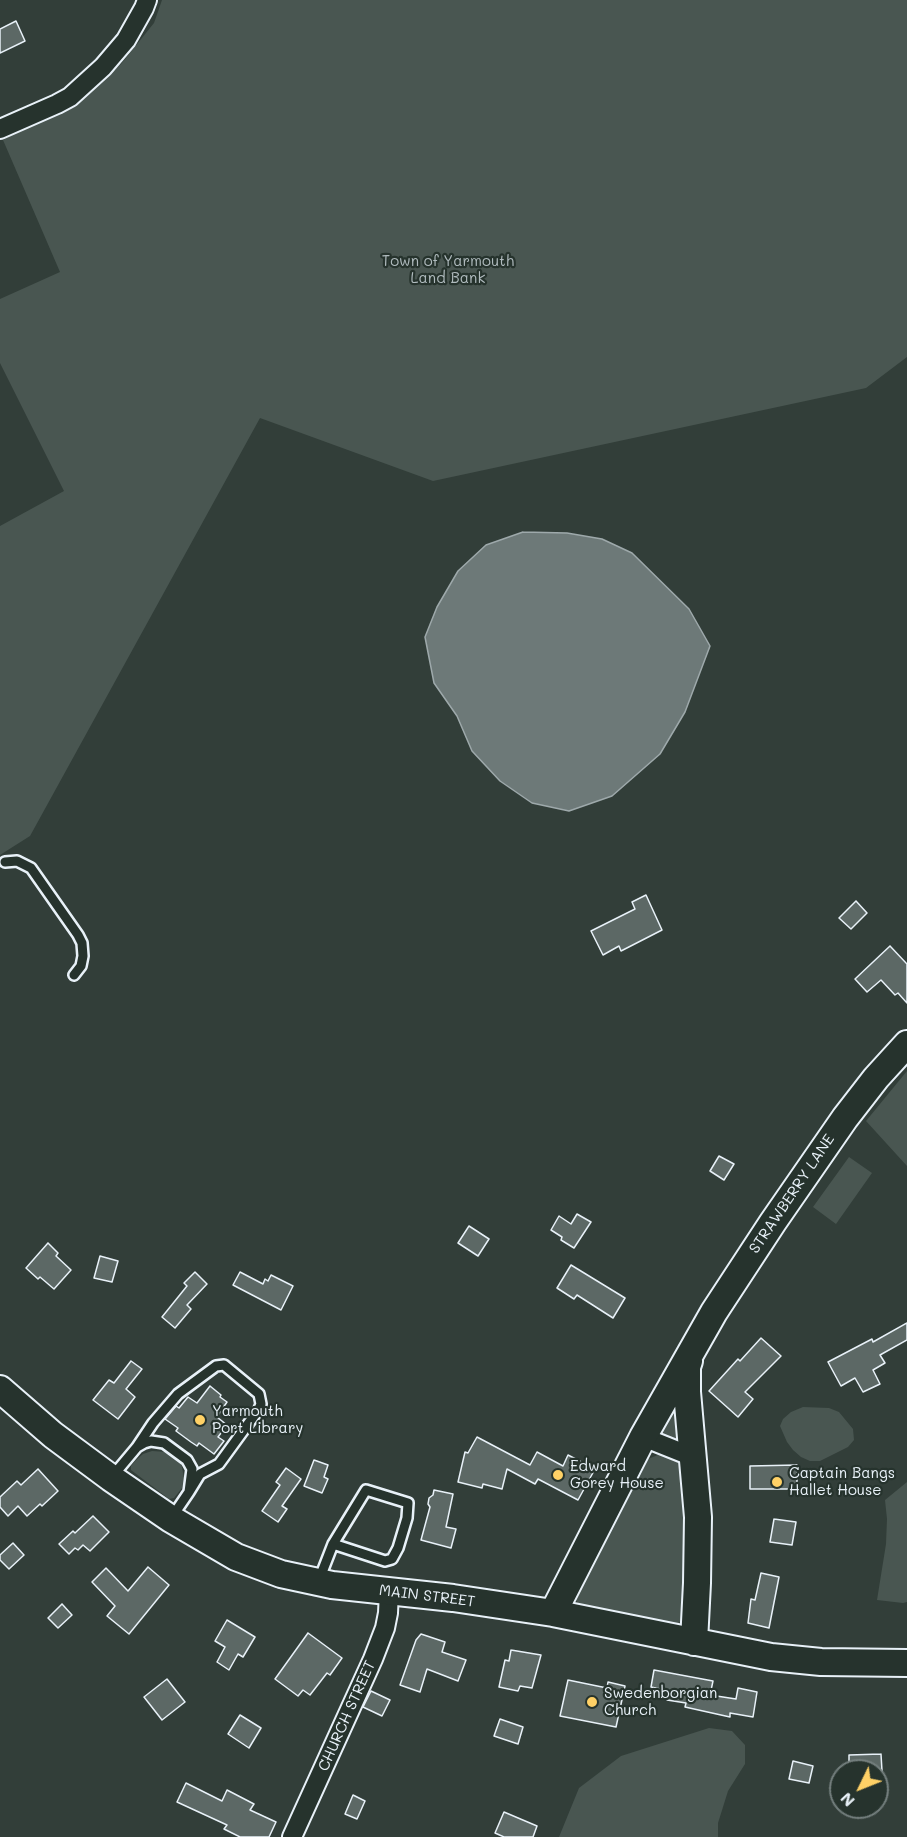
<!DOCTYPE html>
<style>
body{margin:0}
#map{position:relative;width:907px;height:1837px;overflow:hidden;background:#323e39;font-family:Mali,sans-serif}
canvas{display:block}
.north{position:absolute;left:829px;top:1759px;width:60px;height:60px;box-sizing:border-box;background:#26332d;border:2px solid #747f7e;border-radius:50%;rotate:227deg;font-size:16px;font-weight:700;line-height:24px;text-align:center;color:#e8f1f8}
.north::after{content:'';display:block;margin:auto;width:21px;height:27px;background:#ffd166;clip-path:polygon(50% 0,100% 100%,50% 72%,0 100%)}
</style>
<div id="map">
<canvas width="907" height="1837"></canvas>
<div class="north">N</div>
</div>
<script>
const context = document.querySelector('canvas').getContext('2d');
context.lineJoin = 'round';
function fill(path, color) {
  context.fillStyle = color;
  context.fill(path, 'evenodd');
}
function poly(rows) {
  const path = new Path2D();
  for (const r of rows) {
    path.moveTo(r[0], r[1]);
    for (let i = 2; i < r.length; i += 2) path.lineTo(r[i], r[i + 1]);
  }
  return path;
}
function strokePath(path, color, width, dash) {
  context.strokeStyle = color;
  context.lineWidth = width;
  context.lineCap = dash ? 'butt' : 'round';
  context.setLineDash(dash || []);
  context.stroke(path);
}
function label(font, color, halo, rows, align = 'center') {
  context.font = font + ' Mali,sans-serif';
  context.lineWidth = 4.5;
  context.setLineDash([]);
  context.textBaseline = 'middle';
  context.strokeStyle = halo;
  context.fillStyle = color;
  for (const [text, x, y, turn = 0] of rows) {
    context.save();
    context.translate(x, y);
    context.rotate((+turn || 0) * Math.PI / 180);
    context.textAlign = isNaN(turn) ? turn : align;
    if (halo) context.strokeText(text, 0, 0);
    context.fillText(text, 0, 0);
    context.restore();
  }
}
const green = poly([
 [162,0,907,0,907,357,866,388,433,481,260,418,30,836,0,855,0,526,64,491,0,363,0,299,60,272,3,140,99,84,121,64,154,23],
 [907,1071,907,1166,866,1121],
 [849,1157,872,1173,836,1224,813,1207],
 [675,1394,684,1445,654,1432],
 [803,1407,829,1408,839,1412,853,1429,854,1440,848,1447,820,1461,810,1461,801,1457,793,1450,787,1442,780,1426,783,1419,791,1412],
 [152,1451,167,1452,181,1462,184,1478,182,1488,174,1498,169,1499,131,1470,131,1466,136,1460,143,1454],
 [658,1455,664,1455,675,1458,685,1467,690,1479,683,1619,675,1626,579,1606,573,1594,638,1463],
 [907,1482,907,1602,903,1603,877,1600,886,1544,887,1519,885,1500],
 [709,1728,732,1731,745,1745,745,1764,728,1791,718,1823,718,1837,559,1837,579,1788,621,1756]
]);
const water = poly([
 [523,532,567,533,602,539,632,553,689,609,710,646,685,712,660,754,612,796,569,811,532,803,500,781,472,751,457,716,434,683,425,637,437,607,458,571,486,545,523,532]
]);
const building = poly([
 [16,21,25,41,0,53,0,29,16,21],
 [646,895,662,930,621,951,619,946,603,955,591,931,635,909,632,902,646,895],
 [856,901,867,913,851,929,839,918,856,901],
 [890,946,907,964,907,1003,898,993,895,995,881,980,867,992,855,979,890,946],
 [719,1156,734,1164,724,1180,710,1171,719,1156],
 [577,1214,591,1222,574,1248,561,1240,562,1237,551,1230,559,1216,571,1224,577,1214],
 [469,1226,489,1239,478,1256,458,1243,469,1226],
 [48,1243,58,1253,56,1256,71,1270,54,1289,40,1277,38,1279,26,1268,48,1243],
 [100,1256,118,1261,112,1282,94,1278,100,1256],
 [571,1265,625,1298,613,1318,577,1295,574,1299,557,1288,571,1265],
 [195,1272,207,1284,187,1305,191,1309,175,1328,162,1317,187,1286,184,1283,195,1272],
 [240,1272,263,1284,265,1279,268,1281,271,1275,293,1286,281,1310,233,1285,240,1272],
 [907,1323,907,1340,880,1355,885,1363,873,1370,880,1384,863,1392,855,1378,841,1386,828,1362,872,1339,873,1342,907,1323],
 [761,1338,781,1356,745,1392,753,1399,738,1417,709,1391,738,1359,740,1361,761,1338],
 [131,1361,142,1369,126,1389,135,1397,118,1419,93,1400,109,1380,114,1383,131,1361],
 [210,1386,221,1395,220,1397,227,1402,217,1417,227,1425,218,1437,224,1441,214,1454,199,1443,197,1446,191,1442,176,1431,178,1428,165,1419,176,1406,179,1408,188,1397,197,1403,210,1386],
 [477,1437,530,1465,537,1452,563,1466,568,1455,595,1469,578,1500,538,1479,535,1484,507,1469,502,1489,483,1484,482,1488,458,1482,465,1452,468,1453,477,1437],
 [314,1460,328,1465,324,1477,328,1479,322,1493,304,1486,314,1460],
 [797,1465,797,1489,750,1489,750,1466,797,1465],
 [286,1468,301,1479,282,1506,287,1509,278,1522,262,1511,280,1485,276,1482,286,1468],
 [38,1469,58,1491,42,1506,40,1504,27,1516,18,1506,8,1516,0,1507,0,1497,17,1481,21,1485,38,1469],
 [434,1490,453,1494,446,1527,456,1529,451,1548,421,1540,430,1507,428,1504,429,1498,433,1495,434,1490],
 [93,1516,109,1532,90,1551,83,1545,78,1550,75,1548,69,1554,59,1544,73,1531,75,1533,93,1516],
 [774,1519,796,1522,792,1545,770,1542,774,1519],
 [13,1543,24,1555,9,1569,0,1560,0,1555,13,1543],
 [148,1567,169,1585,129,1634,107,1616,115,1606,92,1582,106,1568,128,1591,148,1567],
 [761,1573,779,1577,769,1628,748,1623,751,1599,755,1600,761,1573],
 [62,1604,72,1615,58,1628,48,1618,62,1604],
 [227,1620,255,1637,243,1657,238,1654,229,1670,217,1662,225,1647,215,1641,227,1620],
 [308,1633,342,1658,330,1675,327,1673,310,1695,303,1690,298,1696,275,1679,308,1633],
 [421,1634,445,1642,442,1652,466,1660,458,1681,427,1669,420,1692,400,1685,416,1640,421,1634],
 [511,1650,541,1655,532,1688,520,1686,518,1691,499,1687,505,1660,509,1661,511,1650],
 [654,1670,713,1681,710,1695,736,1699,738,1688,757,1692,753,1717,730,1713,730,1717,685,1707,686,1703,667,1700,669,1691,651,1687,654,1670],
 [167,1679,185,1702,162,1720,144,1697,167,1679],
 [568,1680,607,1688,608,1682,625,1686,616,1727,560,1716,568,1680],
 [371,1691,390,1700,382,1716,363,1707,371,1691],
 [240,1715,261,1728,249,1748,228,1734,240,1715],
 [500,1719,523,1727,518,1744,494,1736,500,1719],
 [881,1754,882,1771,849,1771,849,1755,881,1754],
 [793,1761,813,1766,809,1783,789,1779,793,1761],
 [186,1783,222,1801,227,1790,254,1804,250,1810,276,1822,269,1837,240,1837,224,1829,227,1825,177,1802,186,1783],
 [353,1795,365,1801,357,1819,345,1814,353,1795],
 [504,1812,537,1826,533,1837,504,1837,495,1833,504,1812]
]);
const lane = poly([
 [5,862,17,861,31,868,78,935,82,943,83,956,81,966,74,975],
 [137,1447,153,1423,178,1394,216,1366,224,1365,259,1394,261,1404,259,1409,219,1464,200,1474,189,1492],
 [111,1478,137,1447,144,1443,151,1441,164,1443,187,1460,192,1469,189,1492,172,1517],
 [319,1580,333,1544,366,1490,408,1503,407,1518,398,1548,392,1559,385,1561,333,1544]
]);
const street = poly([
 [0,129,57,104,70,97,103,67,126,40,144,8,147,0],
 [643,1437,693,1457],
 [292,1837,373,1659,385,1628,388,1613,389,1591]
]);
const secondary = poly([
 [689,1361,687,1367,687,1392,698,1517,697,1583,694,1642],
 [0,1389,53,1435,111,1478,171,1519,236,1557,281,1574,332,1585,453,1598,553,1613,771,1657,821,1662,907,1663],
 [553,1613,643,1437,714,1312,773,1222,845,1118,876,1078,907,1044]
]);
const markers = [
 [200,1420,6,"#ffd166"],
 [558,1475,6,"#ffd166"],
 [777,1482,6,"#ffd166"],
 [592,1702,6,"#ffd166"]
];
const parkNames = [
 ["Town of Yarmouth",448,261],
 ["Land Bank",448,278]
];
const streetNames = [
 ["STRAWBERRY LANE",792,1194,-56],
 ["MAIN STREET",427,1596,7],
 ["CHURCH STREET",347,1716,-66]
];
const poiNames = [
 ["Yarmouth",212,1411],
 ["Port Library",212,1428],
 ["Edward",570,1466],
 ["Gorey House",570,1483],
 ["Captain Bangs",789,1473],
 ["Hallet House",789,1490],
 ["Swedenborgian",604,1693],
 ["Church",604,1710]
];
fill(green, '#495651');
fill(water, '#6d7978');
strokePath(water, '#9ea9ab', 1.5);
fill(building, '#5c6865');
strokePath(building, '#e8f1f8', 1.5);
strokePath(lane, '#e8f1f8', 14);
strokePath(street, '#e8f1f8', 22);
strokePath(secondary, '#e8f1f8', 30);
strokePath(lane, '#26332d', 9);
strokePath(street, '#26332d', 18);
strokePath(secondary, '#26332d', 26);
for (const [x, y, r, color] of markers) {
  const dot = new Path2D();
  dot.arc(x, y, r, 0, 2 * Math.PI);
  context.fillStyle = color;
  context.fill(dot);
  strokePath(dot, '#26332d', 2);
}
label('15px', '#b0bbbe', '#26332d', parkNames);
label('15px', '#e8f1f8', '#26332d', streetNames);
label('15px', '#e8f1f8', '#26332d', poiNames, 'left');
</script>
